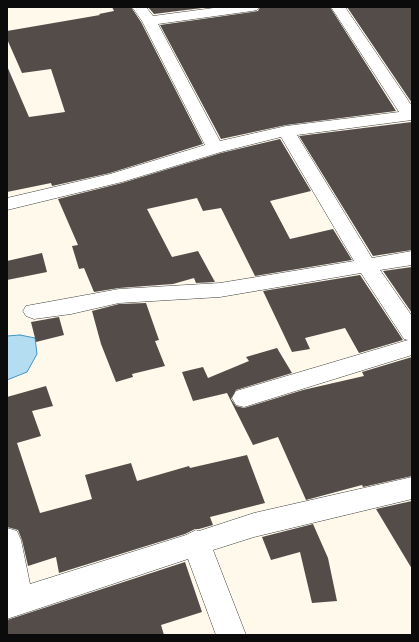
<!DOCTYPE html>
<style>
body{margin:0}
#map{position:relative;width:419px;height:642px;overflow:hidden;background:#fef9eb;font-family:"PT Serif",serif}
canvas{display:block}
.frame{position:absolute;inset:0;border:8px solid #0b0b0b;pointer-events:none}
</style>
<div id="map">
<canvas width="419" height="642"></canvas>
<div class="frame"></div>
</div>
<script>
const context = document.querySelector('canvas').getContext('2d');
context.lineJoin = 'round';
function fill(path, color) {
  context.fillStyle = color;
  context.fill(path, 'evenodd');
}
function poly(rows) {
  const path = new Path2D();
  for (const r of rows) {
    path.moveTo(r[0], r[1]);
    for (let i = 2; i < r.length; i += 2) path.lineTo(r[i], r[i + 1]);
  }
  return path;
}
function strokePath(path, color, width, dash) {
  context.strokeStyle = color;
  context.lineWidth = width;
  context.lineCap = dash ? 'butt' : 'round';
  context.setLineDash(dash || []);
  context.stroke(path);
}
const water = poly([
 [20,335,35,338,37,354,27,372,7,380,7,336,20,335]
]);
const building = poly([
 [112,7,131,7,141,22,203,144,110,173,52,186,51,183,7,192,7,66,29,117,65,112,51,69,22,73,7,39,7,31,100,15,99,14,114,11],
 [148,7,210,7,154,14],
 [260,7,330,7,396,111,286,125,221,139,160,25,252,12,258,11],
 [347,7,412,7,412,103],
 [412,122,412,250,373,256,299,136],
 [280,139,311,191,270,201,290,239,333,229,352,260,255,276,221,208,203,211,197,198,147,209,172,257,198,251,215,282,196,283,194,278,173,284,119,288,94,292,84,268,79,269,72,246,78,245,58,199,122,183,221,153],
 [42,253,47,272,7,280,7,261],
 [412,267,412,313,383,271],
 [360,275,403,340,359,353,345,328,305,338,310,349,292,352,263,291],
 [146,303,159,340,155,341,165,366,132,374,133,377,116,382,101,344,92,311,119,304],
 [59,317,64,335,36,342,31,322],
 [277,348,292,373,236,390,231,399,236,406,244,408,303,390,364,376,362,372,412,357,412,476,363,487,362,485,306,500,278,437,253,445,227,393,193,401,182,372,203,367,208,378,249,361,246,357],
 [46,386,53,406,32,411,41,436,17,443,40,513,92,499,85,475,131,463,137,481,189,466,190,468,247,455,265,503,210,517,213,525,199,529,195,529,185,534,59,573,56,557,28,566,22,540,18,530,7,527,7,397],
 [412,501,412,569,376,509],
 [313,524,328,558,337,601,312,603,300,552,271,560,262,537],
 [185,562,202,612,161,625,164,635,7,635,7,620]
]);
const minor = poly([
 [132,7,146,7,153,16,221,7,259,7,257,10,252,11,158,24,220,141,286,126,399,112,331,7,345,7,412,106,412,120,297,135,372,258,412,251,412,265,380,270,412,316,412,355,244,407,236,405,232,398,236,391,408,340,404,339,361,273,220,297,119,303,71,314,34,319,26,316,23,311,26,306,119,289,220,283,354,261,281,137,221,152,122,182,7,210,7,198,110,174,205,145,142,21,132,7],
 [412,477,412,499,254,537,213,550,246,635,216,635,188,559,7,619,7,528,17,531,21,540,30,584,186,535,196,530,199,531,254,513,412,477]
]);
fill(water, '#b4ddf1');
strokePath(water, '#4095c2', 1);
fill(building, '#534c49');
strokePath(minor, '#3e3e3e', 1);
fill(minor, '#fff');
</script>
